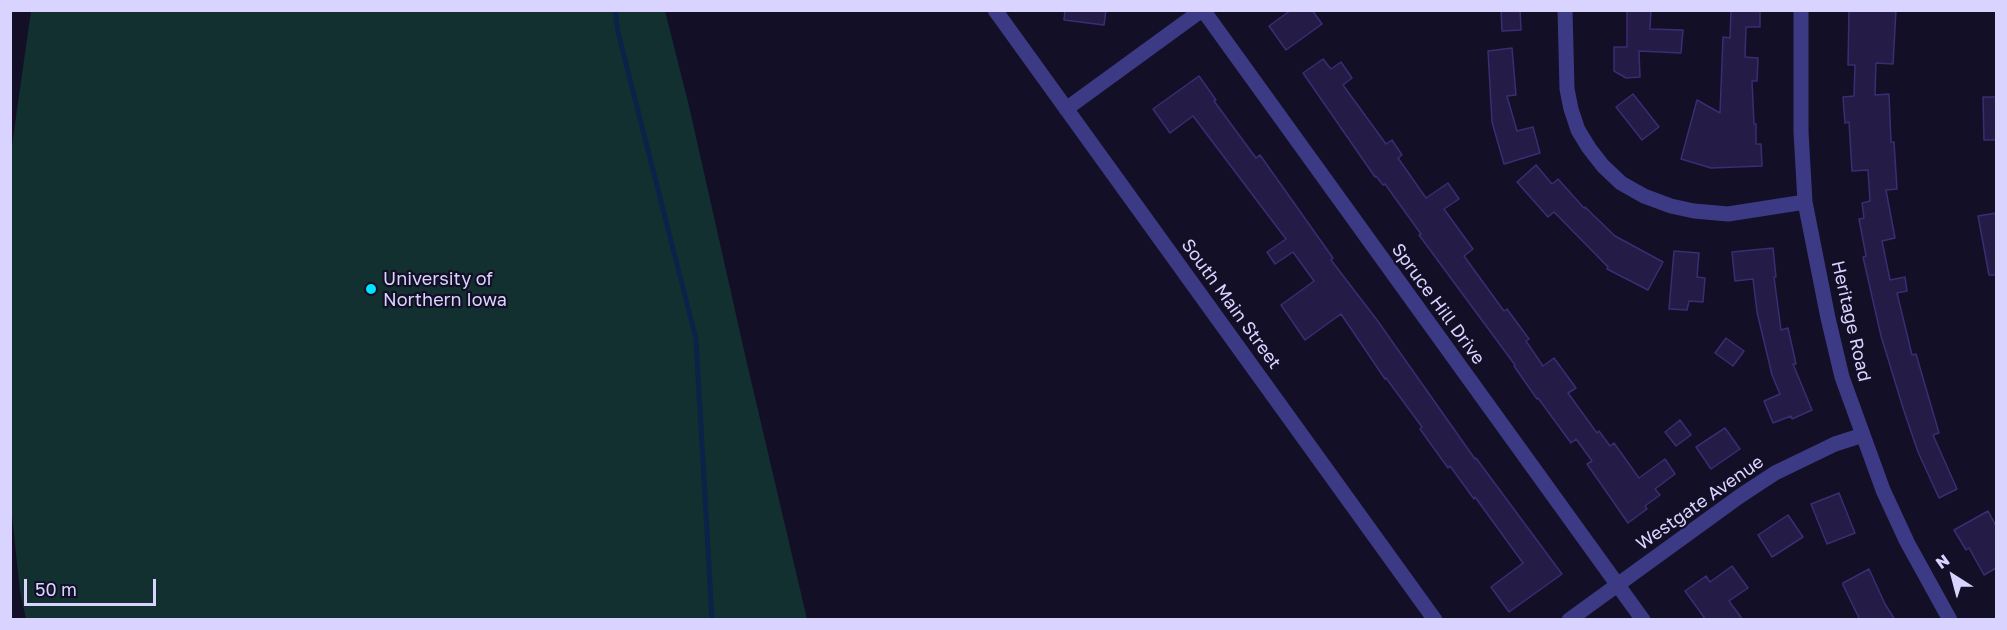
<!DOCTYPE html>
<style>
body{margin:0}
#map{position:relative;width:2007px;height:630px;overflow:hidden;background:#130f26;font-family:"Golos Text",sans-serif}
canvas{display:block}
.frame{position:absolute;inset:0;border:12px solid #d9d4ff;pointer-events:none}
.north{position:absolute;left:1923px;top:546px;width:60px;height:60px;-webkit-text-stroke:4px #130f26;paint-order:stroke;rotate:324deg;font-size:16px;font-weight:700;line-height:24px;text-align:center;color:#d9d4ff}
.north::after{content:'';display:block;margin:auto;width:21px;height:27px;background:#d9d4ff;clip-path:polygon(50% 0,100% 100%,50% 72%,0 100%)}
.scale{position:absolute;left:24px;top:579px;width:132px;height:27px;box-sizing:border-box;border:3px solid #d9d4ff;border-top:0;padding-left:8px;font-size:18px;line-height:21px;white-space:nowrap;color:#d9d4ff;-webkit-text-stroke:4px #130f26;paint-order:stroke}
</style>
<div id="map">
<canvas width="2007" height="630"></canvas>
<div class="frame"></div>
<div class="north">N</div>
<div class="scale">50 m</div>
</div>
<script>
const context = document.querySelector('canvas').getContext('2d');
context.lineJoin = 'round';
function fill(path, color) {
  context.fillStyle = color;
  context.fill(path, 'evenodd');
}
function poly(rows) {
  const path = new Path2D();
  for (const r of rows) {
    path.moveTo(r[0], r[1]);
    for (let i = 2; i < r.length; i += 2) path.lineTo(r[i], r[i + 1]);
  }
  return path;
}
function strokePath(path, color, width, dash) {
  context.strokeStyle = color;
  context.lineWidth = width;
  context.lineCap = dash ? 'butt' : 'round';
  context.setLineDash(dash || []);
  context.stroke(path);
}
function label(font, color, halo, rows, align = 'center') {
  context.font = font + ' "Golos Text",sans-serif';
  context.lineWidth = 4.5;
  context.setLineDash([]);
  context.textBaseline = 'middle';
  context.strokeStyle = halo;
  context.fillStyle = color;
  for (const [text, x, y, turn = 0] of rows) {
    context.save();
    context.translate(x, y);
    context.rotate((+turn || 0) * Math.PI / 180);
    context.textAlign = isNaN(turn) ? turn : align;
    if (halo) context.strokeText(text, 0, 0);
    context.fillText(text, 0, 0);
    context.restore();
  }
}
const green = poly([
 [31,11,665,11,689,106,746,359,807,619,26,619,20,591,10,497,10,159]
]);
const stream = poly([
 [615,10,618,32,696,339,712,620]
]);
const building = poly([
 [1065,10,1106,10,1104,25,1064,20,1065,10],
 [1291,10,1312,10,1322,24,1286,50,1269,26,1291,10],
 [1501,10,1520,10,1521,30,1502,31,1501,10],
 [1627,10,1651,10,1650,29,1683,30,1681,53,1639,51,1640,77,1626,78,1614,71,1614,47,1627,47,1627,10],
 [1731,10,1760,10,1760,27,1746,27,1745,57,1758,58,1757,81,1752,81,1754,124,1756,124,1756,144,1761,144,1762,166,1711,168,1681,159,1697,100,1720,113,1723,37,1730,38,1731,10],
 [1849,10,1896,10,1893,64,1876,63,1875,95,1889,94,1891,142,1894,142,1897,189,1886,190,1895,238,1882,241,1890,280,1905,277,1907,291,1897,293,1912,355,1916,354,1939,433,1933,435,1957,489,1939,498,1918,452,1904,411,1881,336,1863,257,1866,256,1859,219,1864,218,1862,203,1870,201,1868,170,1852,171,1849,122,1845,123,1843,97,1854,96,1855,65,1848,65,1849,10],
 [1512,48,1516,95,1507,96,1517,131,1533,127,1540,153,1504,164,1492,122,1488,51,1512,48],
 [1323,59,1331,69,1341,62,1352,78,1343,85,1386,144,1392,140,1402,155,1398,158,1426,198,1448,183,1459,199,1444,209,1473,249,1464,256,1504,311,1507,309,1529,339,1526,341,1543,366,1554,358,1576,388,1568,393,1597,433,1599,431,1610,446,1614,443,1639,478,1665,459,1675,474,1655,489,1660,495,1645,506,1647,509,1628,523,1587,464,1592,461,1576,439,1571,443,1538,398,1537,399,1514,366,1515,365,1419,235,1421,234,1385,184,1383,185,1376,176,1375,177,1303,73,1323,59],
 [1199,76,1216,100,1214,101,1256,158,1260,155,1333,258,1331,260,1377,320,1475,459,1476,458,1562,574,1509,612,1491,587,1523,563,1475,497,1474,499,1450,466,1448,468,1420,429,1422,427,1386,378,1385,379,1341,314,1305,340,1281,305,1314,281,1293,252,1275,264,1267,252,1286,239,1193,116,1170,133,1153,109,1199,76],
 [1633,94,1659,127,1642,140,1616,107,1633,94],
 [1983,97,1996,97,1996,140,1984,140,1983,97],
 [1536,165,1552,184,1558,179,1584,208,1585,207,1615,236,1663,262,1648,290,1607,269,1608,267,1554,212,1548,217,1517,182,1536,165],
 [1996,213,1996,275,1989,275,1978,216,1996,213],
 [1773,248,1776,277,1774,277,1781,330,1788,328,1796,364,1793,364,1812,410,1792,419,1791,416,1773,423,1764,401,1780,394,1772,375,1757,312,1753,279,1735,281,1732,252,1773,248],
 [1674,251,1699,253,1697,277,1705,278,1703,302,1689,301,1687,310,1669,309,1674,251],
 [1726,338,1744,351,1733,366,1715,353,1726,338],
 [1680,420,1691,435,1676,446,1665,432,1680,420],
 [1725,428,1740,449,1711,469,1696,447,1725,428],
 [1839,493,1855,533,1827,544,1811,504,1839,493],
 [1988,511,1996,526,1996,568,1984,575,1969,548,1966,550,1954,530,1988,511],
 [1788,515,1803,537,1772,557,1758,535,1788,515],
 [1732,566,1748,588,1729,601,1743,620,1706,620,1685,591,1706,576,1710,582,1732,566],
 [1869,569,1885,604,1895,620,1860,620,1843,585,1843,583,1869,569]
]);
const minor = poly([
 [995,10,1435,620],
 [1203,10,1643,620],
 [1565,10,1567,89,1571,109,1578,130,1589,148,1603,166,1621,183,1644,196,1671,206,1694,211,1728,214,1805,202],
 [1801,10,1801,132,1805,202,1828,318,1842,377,1883,490,1907,542,1950,620],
 [1066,109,1202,10],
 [1569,620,1740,496,1775,473,1835,444,1863,435]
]);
const markers = [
 [371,289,6,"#00e5ff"]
];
const poiNames = [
 ["University of",383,279],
 ["Northern Iowa",383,300]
];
const streetNames = [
 ["South Main Street",1231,304,54],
 ["Spruce Hill Drive",1438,304,54],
 ["Heritage Road",1851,321,77],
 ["Westgate Avenue",1700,503,-35]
];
fill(green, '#12302f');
strokePath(stream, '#0c2248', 5);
fill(building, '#241b47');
strokePath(building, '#3b2d73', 1.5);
strokePath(minor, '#3d3a85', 15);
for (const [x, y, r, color] of markers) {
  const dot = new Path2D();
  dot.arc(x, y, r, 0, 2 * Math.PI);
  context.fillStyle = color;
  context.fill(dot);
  strokePath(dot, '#130f26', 2);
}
label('18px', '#d9d4ff', '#130f26', poiNames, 'left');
label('18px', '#d9d4ff', '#130f26', streetNames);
</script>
